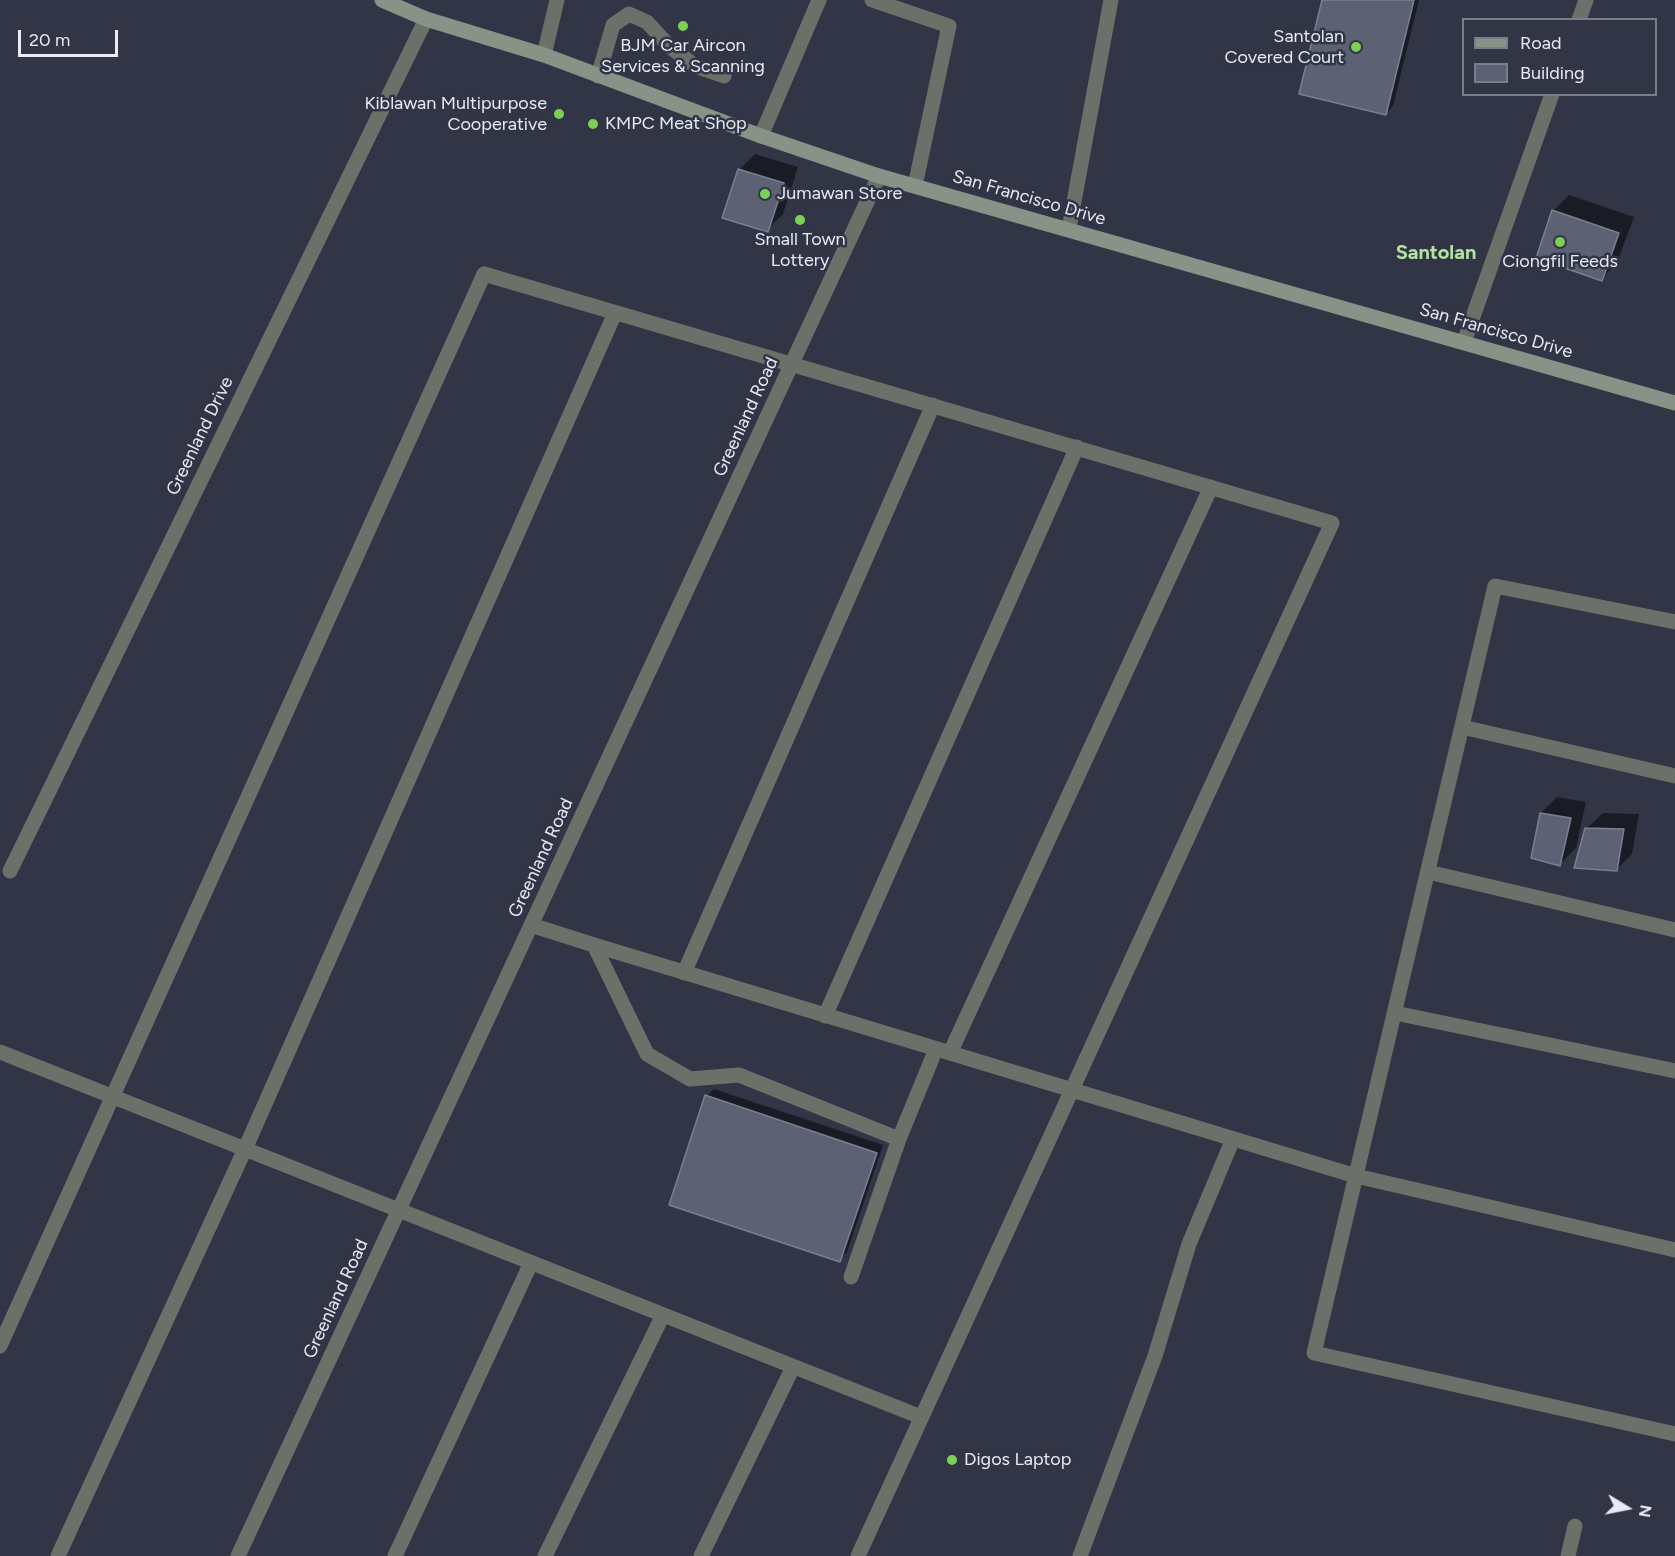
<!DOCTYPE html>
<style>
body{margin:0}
#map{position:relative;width:1675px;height:1556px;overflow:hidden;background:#313546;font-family:Figtree,sans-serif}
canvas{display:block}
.legend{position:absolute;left:1462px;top:18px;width:195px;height:78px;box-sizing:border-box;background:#313546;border:2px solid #7a7d8c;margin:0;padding:8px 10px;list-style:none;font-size:18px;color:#e7eaf5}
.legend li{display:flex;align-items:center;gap:12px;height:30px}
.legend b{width:30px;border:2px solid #7a7d8c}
.north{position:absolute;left:1597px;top:1478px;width:60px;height:60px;-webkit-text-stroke:4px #313546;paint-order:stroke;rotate:100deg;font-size:16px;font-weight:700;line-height:24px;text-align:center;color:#e7eaf5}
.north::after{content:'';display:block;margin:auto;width:21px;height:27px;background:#e7eaf5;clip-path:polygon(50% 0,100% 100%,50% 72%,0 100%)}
.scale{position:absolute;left:18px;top:30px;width:100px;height:27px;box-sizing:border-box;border:3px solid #e7eaf5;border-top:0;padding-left:8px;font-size:18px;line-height:21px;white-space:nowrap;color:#e7eaf5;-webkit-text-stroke:4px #313546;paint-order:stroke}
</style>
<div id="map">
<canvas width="1675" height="1556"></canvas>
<ul class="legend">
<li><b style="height:8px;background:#899286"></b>Road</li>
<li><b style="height:16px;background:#5c6173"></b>Building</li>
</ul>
<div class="north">N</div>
<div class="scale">20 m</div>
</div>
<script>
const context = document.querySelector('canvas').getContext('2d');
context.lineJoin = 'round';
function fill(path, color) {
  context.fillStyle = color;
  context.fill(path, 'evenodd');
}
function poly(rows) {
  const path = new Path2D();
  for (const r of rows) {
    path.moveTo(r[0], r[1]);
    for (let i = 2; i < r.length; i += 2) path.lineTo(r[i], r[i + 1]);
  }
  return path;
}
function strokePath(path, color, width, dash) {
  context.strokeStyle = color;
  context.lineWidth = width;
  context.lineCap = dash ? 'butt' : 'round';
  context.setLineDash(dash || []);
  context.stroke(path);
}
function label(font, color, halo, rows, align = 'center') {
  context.font = font + ' Figtree,sans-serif';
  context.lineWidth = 5;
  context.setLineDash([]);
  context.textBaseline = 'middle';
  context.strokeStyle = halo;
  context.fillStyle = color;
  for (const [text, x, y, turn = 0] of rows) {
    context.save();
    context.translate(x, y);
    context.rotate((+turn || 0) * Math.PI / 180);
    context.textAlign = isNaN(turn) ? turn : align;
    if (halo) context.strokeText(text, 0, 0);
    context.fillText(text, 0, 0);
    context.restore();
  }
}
const shadow = poly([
 [1323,0,1419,0,1393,106,1386,113],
 [755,154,798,167,783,214,767,230,739,170],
 [1569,195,1634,217,1617,263,1601,279,1553,211],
 [1557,797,1586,802,1576,848,1560,864,1541,813],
 [1603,813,1639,814,1632,854,1616,870,1586,829],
 [714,1089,883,1145,847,1252,839,1260,707,1096]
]);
const building = poly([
 [1322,0,1414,0,1386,115,1299,94,1322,0],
 [738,169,784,183,768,232,722,218,738,169],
 [1552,210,1619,233,1602,281,1536,258,1552,210],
 [1540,813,1571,818,1560,866,1531,858,1540,813],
 [1585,828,1624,829,1617,871,1574,868,1585,828],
 [705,1095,877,1153,840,1262,669,1205,705,1095]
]);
const lane = poly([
 [598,76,613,25,629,14,647,22,669,46,695,66,724,76],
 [594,945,647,1054,690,1079,739,1075,899,1139,936,1049],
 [851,1277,899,1139]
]);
const street = poly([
 [872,0,949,26,915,186],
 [1579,20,1586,0],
 [544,55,557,0],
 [761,136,819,0],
 [1069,229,1111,0],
 [1464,342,1552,94],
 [1675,622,1495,586,1314,1353,1675,1434],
 [1462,727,1675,776],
 [10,871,426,19],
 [1428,872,1675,930],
 [531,925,594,945,1356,1176,1675,1250],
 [684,973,933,405],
 [1395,1013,1675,1071],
 [825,1016,1077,447],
 [0,1052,921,1417],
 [950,1053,1211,487],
 [0,1346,484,274,1332,523,858,1556],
 [58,1556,245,1149,615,313],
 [238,1556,879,176],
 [395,1556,531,1263],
 [545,1556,663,1315],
 [701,1556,793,1367],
 [1080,1556,1155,1356,1189,1244,1233,1139],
 [1568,1556,1575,1526]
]);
const secondary = poly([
 [382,0,426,19,544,55,761,136,879,176,1675,403]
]);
const markers = [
 [683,26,6,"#7cd155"],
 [1356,47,6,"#7cd155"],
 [559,114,6,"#7cd155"],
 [593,124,6,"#7cd155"],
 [765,194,6,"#7cd155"],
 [800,220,6,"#7cd155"],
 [1560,242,6,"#7cd155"],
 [952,1460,6,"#7cd155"]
];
const poiNames = [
 ["Santolan",1344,37,"right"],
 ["Covered Court",1344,58,"right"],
 ["BJM Car Aircon",683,46],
 ["Services & Scanning",683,67],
 ["Kiblawan Multipurpose",547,104,"right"],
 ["Cooperative",547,125,"right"],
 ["KMPC Meat Shop",605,124,"left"],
 ["Jumawan Store",777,194,"left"],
 ["Small Town",800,240],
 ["Lottery",800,261],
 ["Ciongfil Feeds",1560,262],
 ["Digos Laptop",964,1460,"left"]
];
const streetNames = [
 ["San Francisco Drive",1029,198,16],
 ["San Francisco Drive",1496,331,16],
 ["Greenland Road",746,417,-65],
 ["Greenland Drive",200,436,-64],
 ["Greenland Road",541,858,-65],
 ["Greenland Road",336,1299,-65]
];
const neighbourhoodNames = [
 ["Santolan",1436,253]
];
fill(shadow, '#0007');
fill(building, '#5c6173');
strokePath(building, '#7a7f92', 1.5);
strokePath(lane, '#6b7169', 15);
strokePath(street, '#6b7169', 15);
strokePath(secondary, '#899286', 15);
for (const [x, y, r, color] of markers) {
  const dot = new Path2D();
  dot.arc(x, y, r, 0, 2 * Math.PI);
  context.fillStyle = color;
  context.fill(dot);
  strokePath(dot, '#313546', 2);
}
label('18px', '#e7eaf5', '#313546', poiNames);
label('18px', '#e7eaf5', '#313546', streetNames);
label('bold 20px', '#b3e2a1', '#313546', neighbourhoodNames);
</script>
